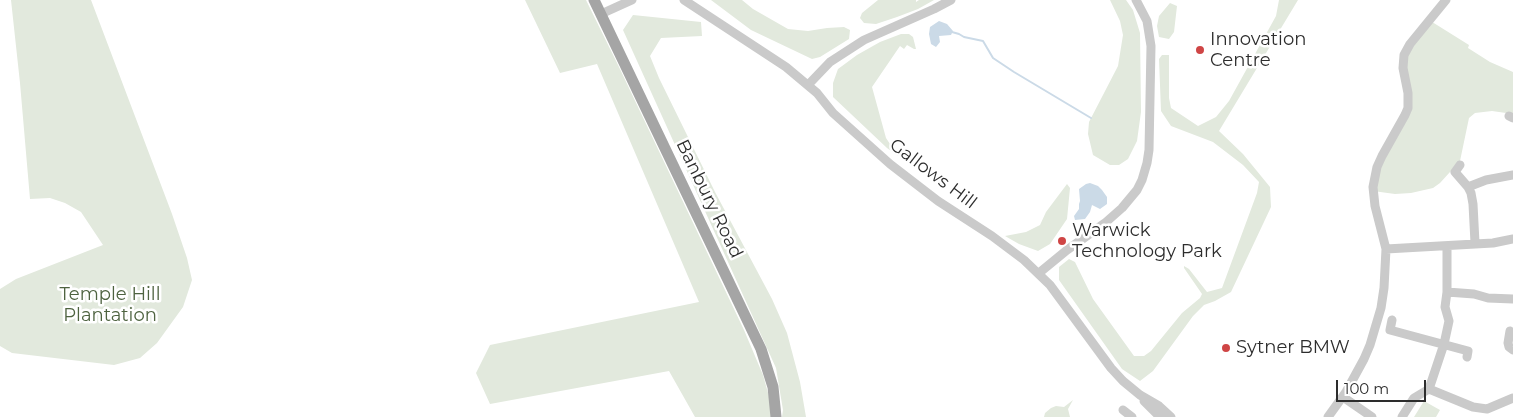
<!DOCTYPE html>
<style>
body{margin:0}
#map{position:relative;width:1513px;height:417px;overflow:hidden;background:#fff;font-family:Montserrat,sans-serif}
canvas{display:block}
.scale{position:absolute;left:1336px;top:380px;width:90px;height:22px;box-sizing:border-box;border:2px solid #2d2d2d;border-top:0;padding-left:6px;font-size:15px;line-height:18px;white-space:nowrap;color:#2d2d2d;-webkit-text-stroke:4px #fff;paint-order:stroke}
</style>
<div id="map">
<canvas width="1513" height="417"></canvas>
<div class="scale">100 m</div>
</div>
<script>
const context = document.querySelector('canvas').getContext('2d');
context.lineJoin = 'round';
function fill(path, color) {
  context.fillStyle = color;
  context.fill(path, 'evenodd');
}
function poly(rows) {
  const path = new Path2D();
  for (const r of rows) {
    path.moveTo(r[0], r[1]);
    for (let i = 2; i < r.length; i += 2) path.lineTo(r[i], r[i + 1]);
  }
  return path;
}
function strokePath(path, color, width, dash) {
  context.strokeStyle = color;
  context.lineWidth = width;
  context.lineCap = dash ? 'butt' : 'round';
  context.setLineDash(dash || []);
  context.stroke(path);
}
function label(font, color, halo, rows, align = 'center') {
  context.font = font + ' Montserrat,sans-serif';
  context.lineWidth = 5;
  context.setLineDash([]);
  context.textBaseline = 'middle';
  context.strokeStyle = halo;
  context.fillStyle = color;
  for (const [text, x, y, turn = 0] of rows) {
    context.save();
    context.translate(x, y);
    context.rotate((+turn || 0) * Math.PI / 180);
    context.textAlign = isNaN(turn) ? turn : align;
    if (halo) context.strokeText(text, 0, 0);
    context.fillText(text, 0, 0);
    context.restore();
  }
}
const green = poly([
 [11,0,91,0,172,214,187,258,192,280,183,307,157,343,140,358,114,365,12,353,0,346,0,289,16,279,103,245,81,212,65,203,50,198,30,199,20,83],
 [525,0,586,0,619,67,744,330,763,375,770,400,771,417,695,417,669,371,490,404,476,373,490,345,699,302,597,64,560,73],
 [711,0,742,0,753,9,788,29,808,31,827,28,844,27,850,30,849,39,820,57,812,59,751,30],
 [878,0,916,0,916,2,919,0,934,0,918,9,897,17,876,24,864,23,860,18,862,13],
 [1110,0,1126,0,1133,10,1140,33,1141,112,1137,141,1128,159,1119,165,1110,165,1093,155,1088,134,1089,122,1118,66,1123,35,1120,21],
 [1279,0,1298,0,1219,131,1243,154,1270,187,1271,207,1231,292,1215,301,1204,305,1193,316,1153,371,1140,381,1122,369,1059,280,1059,267,1069,259,1075,262,1093,299,1134,356,1144,356,1151,351,1182,313,1200,298,1202,294,1184,268,1184,266,1189,269,1207,292,1222,288,1257,193,1259,182,1243,165,1213,142,1171,126,1161,111,1159,59,1162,55,1169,55,1169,98,1171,108,1198,126,1216,117,1229,101,1276,16],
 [1170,3,1177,6,1174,32,1169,39,1159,37,1157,26,1159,16],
 [633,15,701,22,702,36,661,38,650,56,659,78,715,192,772,299,787,333,800,382,806,417,782,417,783,410,776,368,623,30],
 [1429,20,1469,45,1468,48,1490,62,1513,72,1513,114,1492,111,1475,113,1469,118,1460,161,1440,183,1433,188,1411,193,1395,194,1373,191,1375,179,1405,115,1403,60],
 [901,34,909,34,913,37,916,49,914,49,907,45,904,49,900,46,872,87,886,138,898,156,887,148,833,97,833,83,838,69,857,55,880,42],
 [1067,184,1070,188,1067,219,1050,244,1038,251,1019,244,1005,236,1026,232,1040,225,1046,212],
 [1073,400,1068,409,1070,417,1044,417,1045,413,1051,408,1056,406,1064,407],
 [1424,401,1440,410,1436,417,1414,417]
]);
const water = poly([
 [939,21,947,24,953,31,951,35,939,36,940,42,936,47,931,44,929,34,930,27],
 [1090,183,1098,186,1102,190,1107,197,1107,204,1100,209,1092,205,1090,212,1085,219,1075,220,1074,216,1079,209,1079,204,1080,201,1079,189,1086,184]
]);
const stream = poly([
 [952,32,959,34,964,37,983,41,993,58,1014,72,1091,118]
]);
const minor = poly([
 [684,0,786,67,817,93,833,113,890,164,938,201,992,236,1024,260,1050,285,1111,368,1123,381,1140,395,1159,406,1171,417],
 [601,14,632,0],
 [808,85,830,62,864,40,934,9,951,0],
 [1509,116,1513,118],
 [1460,165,1455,172,1468,187,1471,193,1473,204,1475,243],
 [1468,187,1486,180,1513,175],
 [1386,249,1493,243,1513,239],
 [1039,273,1067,250,1105,223,1122,208,1137,190,1142,180,1147,163,1149,150,1151,46,1147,21,1136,0],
 [1447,292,1474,294,1488,298,1513,299],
 [1392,320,1390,330,1468,351,1467,357],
 [1510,331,1508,343,1509,347,1513,350],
 [1429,389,1444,344,1449,321,1445,307,1447,292,1447,246],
 [1343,397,1372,417],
 [1144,401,1160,417],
 [1123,410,1132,417],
 [1328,417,1346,392,1364,359,1370,345,1381,308,1384,288,1386,249,1375,206,1373,187,1377,167,1382,156,1405,115,1408,108,1408,93,1403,68,1404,55,1410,44,1446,0],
 [1402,417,1414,398,1429,389,1473,407,1487,409,1513,398]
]);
const major = poly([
 [594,0,761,349,773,387,776,417]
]);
const markers = [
 [1200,50,5,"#cf4545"],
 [1062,241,5,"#cf4545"],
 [1226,348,5,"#cf4545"]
];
const poiNames = [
 ["Innovation",1210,40],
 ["Centre",1210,61],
 ["Warwick",1072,231],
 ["Technology Park",1072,252],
 ["Sytner BMW",1236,348]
];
const streetNames = [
 ["Gallows Hill",933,174,37],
 ["Banbury Road",709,199,64]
];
const parkNames = [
 ["Temple Hill",110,295],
 ["Plantation",110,316]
];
fill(green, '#e2e9dd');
fill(water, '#cbdae7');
strokePath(stream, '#cbdae7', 2);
strokePath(minor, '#cacaca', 9);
strokePath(major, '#a5a5a5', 11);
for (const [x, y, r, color] of markers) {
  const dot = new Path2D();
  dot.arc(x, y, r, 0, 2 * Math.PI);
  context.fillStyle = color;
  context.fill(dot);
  strokePath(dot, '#fff', 2);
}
label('18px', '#2d2d2d', '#fff', poiNames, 'left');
label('18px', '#2d2d2d', '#fff', streetNames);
label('18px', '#4e6340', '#fff', parkNames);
</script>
